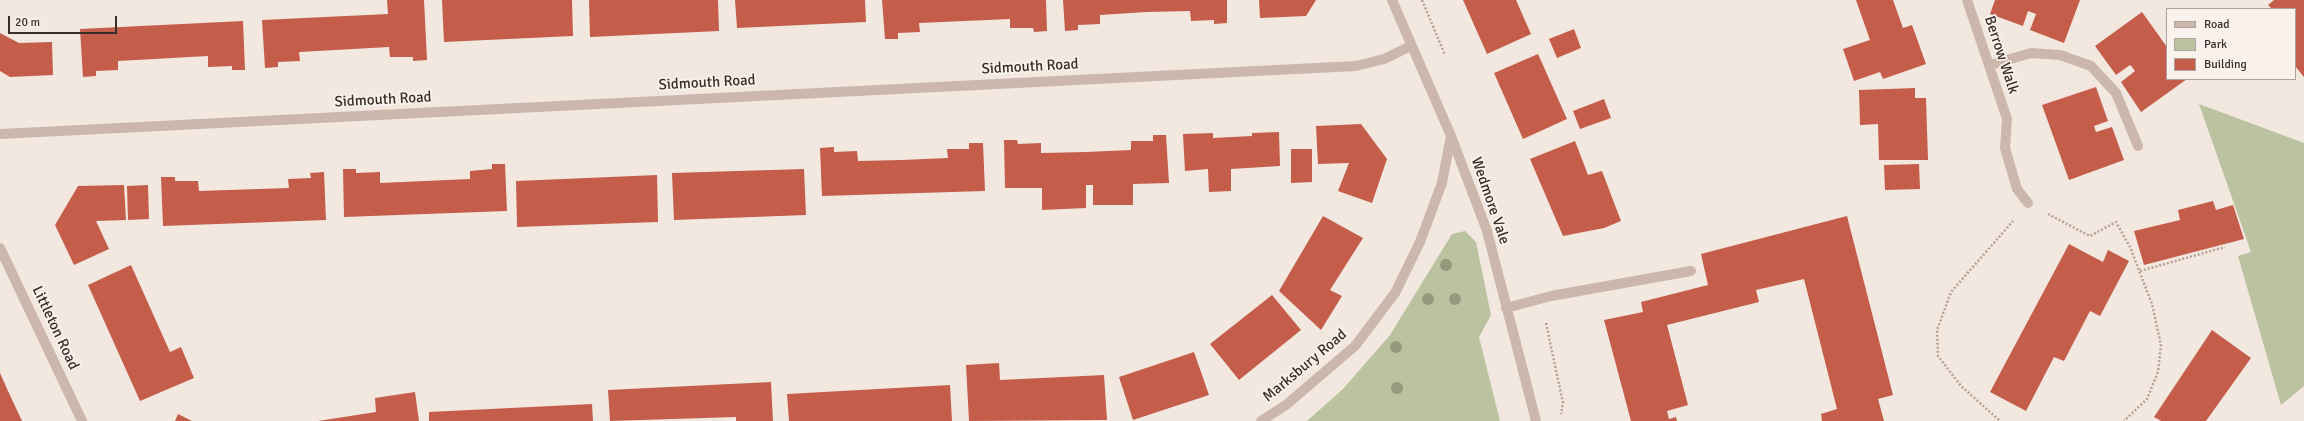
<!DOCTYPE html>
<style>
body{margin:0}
#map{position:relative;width:2304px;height:421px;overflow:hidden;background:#f3e8e0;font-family:Signika,sans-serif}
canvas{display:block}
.legend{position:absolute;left:2166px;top:8px;width:130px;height:72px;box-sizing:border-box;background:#faf2ec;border:1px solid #ada39e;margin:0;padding:5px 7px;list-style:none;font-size:12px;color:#392d2a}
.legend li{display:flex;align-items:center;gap:8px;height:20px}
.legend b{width:20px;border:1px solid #ada39e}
.scale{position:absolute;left:8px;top:16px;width:109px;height:18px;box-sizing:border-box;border:2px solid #392d2a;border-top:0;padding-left:5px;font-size:12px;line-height:14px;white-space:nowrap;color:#392d2a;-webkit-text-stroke:3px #faf2ec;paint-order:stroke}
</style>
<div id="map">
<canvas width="2304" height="421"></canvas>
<ul class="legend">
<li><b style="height:5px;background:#cbb7ab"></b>Road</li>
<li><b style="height:11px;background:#bac29f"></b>Park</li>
<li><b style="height:11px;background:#c55d4b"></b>Building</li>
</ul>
<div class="scale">20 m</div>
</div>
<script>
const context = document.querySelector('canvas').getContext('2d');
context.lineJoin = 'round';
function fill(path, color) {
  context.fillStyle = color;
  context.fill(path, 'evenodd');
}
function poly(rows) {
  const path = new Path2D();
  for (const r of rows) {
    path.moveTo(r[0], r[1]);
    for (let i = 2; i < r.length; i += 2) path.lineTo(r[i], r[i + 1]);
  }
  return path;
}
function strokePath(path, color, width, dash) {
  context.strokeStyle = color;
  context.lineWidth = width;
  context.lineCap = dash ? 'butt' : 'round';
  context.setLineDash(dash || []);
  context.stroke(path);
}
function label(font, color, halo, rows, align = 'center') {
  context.font = font + ' Signika,sans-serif';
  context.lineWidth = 3.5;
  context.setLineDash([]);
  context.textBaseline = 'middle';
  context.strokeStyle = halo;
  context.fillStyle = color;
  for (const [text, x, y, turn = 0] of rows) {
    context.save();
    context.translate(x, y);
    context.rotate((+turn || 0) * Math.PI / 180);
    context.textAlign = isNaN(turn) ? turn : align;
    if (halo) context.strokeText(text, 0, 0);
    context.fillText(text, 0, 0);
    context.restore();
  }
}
const green = poly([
 [2199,104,2304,143,2304,386,2281,405,2238,256,2251,252],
 [1465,231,1476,242,1491,315,1479,337,1500,421,1307,421,1343,389,1390,335,1452,234]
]);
const building = poly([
 [387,0,424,0,427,60,413,61,413,57,390,57,389,47,299,52,300,61,278,62,278,67,265,68,262,20,388,14],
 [442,0,572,0,573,36,444,42],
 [589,0,718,0,719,31,590,37],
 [735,0,865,0,866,22,737,28],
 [882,0,1046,0,1047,31,1034,32,1033,28,1010,28,1010,19,919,23,920,32,898,33,898,39,885,39],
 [1063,0,1227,0,1227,23,1214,24,1214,20,1191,21,1190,11,1146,12,1100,15,1100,24,1078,25,1078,30,1065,31],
 [1259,0,1316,0,1306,16,1260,18],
 [1463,0,1516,0,1531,34,1487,54],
 [1856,0,1893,0,1903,28,1912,25,1926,64,1883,79,1880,72,1854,81,1843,49,1870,40],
 [1995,0,2080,0,2064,43,2030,30,2036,14,2028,11,2023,26,1990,14],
 [2274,0,2304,0,2304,77,2295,66,2295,9,2272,9,2268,5],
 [2142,12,2167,47,2167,79,2187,79,2141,112,2121,82,2135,71,2132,67,2130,65,2116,75,2095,46],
 [243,21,245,70,232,70,232,66,208,67,208,56,118,61,118,70,96,71,96,76,83,77,80,29],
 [1574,29,1581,48,1557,58,1549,39],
 [0,33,19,43,52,42,53,75,10,77,0,71],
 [1538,54,1567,119,1523,139,1494,73],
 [2096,87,2108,121,2094,126,2096,132,2112,127,2124,160,2069,180,2042,105],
 [1915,88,1915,98,1926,98,1928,160,1879,160,1878,124,1860,125,1859,90],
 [1604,99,1611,118,1580,129,1573,111],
 [1361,124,1387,159,1372,203,1338,191,1349,163,1318,164,1316,126],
 [1279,132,1280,166,1231,169,1231,191,1209,192,1208,169,1185,171,1183,134,1213,133,1213,138,1252,136,1252,133],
 [1153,135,1166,135,1169,183,1133,184,1133,205,1093,205,1093,185,1086,185,1086,208,1042,210,1042,188,1005,188,1004,140,1017,140,1018,144,1041,143,1041,153,1086,152,1131,150,1131,141,1153,141],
 [1575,141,1588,175,1602,171,1621,221,1604,228,1563,236,1530,159],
 [969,143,983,143,985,191,822,196,820,148,834,147,834,152,857,151,858,161,902,160,948,158,947,149,969,149],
 [1291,149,1312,149,1312,182,1291,183],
 [492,164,505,164,507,211,344,217,343,169,356,169,356,173,380,172,380,183,470,179,470,171,492,169],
 [1919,164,1920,189,1885,190,1884,165],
 [804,169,806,215,674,220,672,173],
 [324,172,326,220,163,226,161,177,175,177,175,181,198,181,199,191,289,188,288,179,311,178,310,173],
 [657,175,658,222,517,227,516,181],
 [124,185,126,220,96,221,109,249,74,265,55,225,78,186],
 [148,185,149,219,128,220,127,186],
 [2213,201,2216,210,2233,205,2244,239,2144,265,2134,231,2180,220,2178,210],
 [1323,216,1363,238,1330,290,1342,296,1321,330,1279,291],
 [1847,216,1893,395,1878,399,1884,421,1822,421,1821,414,1837,409,1804,279,1756,290,1759,302,1667,325,1688,405,1667,411,1669,419,1676,417,1677,421,1631,421,1604,320,1643,312,1641,302,1708,285,1701,254],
 [2069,244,2103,262,2108,250,2129,261,2100,316,2090,311,2064,361,2054,357,2026,411,1990,392],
 [131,265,170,352,181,347,194,378,140,401,88,285],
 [1272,295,1301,330,1239,380,1210,344],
 [2212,330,2251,358,2206,421,2161,421,2154,417],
 [1194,352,1209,395,1133,420,1119,377],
 [999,363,1000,380,1104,375,1107,420,969,421,966,365],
 [0,373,8,391,22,421,0,421],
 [771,382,773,421,736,421,736,417,610,421,608,390],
 [950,385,952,421,789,421,787,394],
 [415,392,419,421,318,421,376,412,375,398],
 [592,404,593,421,429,421,429,412],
 [178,414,192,421,175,421]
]);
const path = poly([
 [1422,0,1445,55],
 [2048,214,2090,236,2116,222,2130,247,2152,304,2161,345,2158,372,2147,399,2124,421],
 [2140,271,2225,247],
 [1546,323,1563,403,1561,414],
 [1999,420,1961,386,1938,356,1937,330,1951,292,2013,221]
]);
const minor = poly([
 [1392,0,1451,136,1487,231,1536,421],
 [1967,0,2007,119,2005,148,2017,189,2028,203],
 [1990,65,2031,53,2060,55,2091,66,2116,93,2138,146],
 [0,134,1356,66,1384,59,1411,46],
 [0,248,82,421],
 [1506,308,1551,296,1691,271],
 [1261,421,1286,405,1355,346,1395,293,1420,242,1442,183,1451,136]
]);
const trees = [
 [1446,265],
 [1428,299],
 [1455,299],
 [1396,347],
 [1397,388]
];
const streetNames = [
 ["Berrow Walk",2001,55,72],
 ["Sidmouth Road",1030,67,-3],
 ["Sidmouth Road",707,83,-3],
 ["Sidmouth Road",383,100,-3],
 ["Wedmore Vale",1490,201,71],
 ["Littleton Road",55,328,65],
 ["Marksbury Road",1305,366,-40]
];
fill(green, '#bac29f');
fill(building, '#c55d4b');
strokePath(path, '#b7a195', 2.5, [2, 2]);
strokePath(minor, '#cbb7ab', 10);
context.fillStyle = '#97997e';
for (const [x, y] of trees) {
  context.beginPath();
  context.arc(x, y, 6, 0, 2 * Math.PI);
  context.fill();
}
label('15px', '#392d2a', '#faf2ec', streetNames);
</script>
